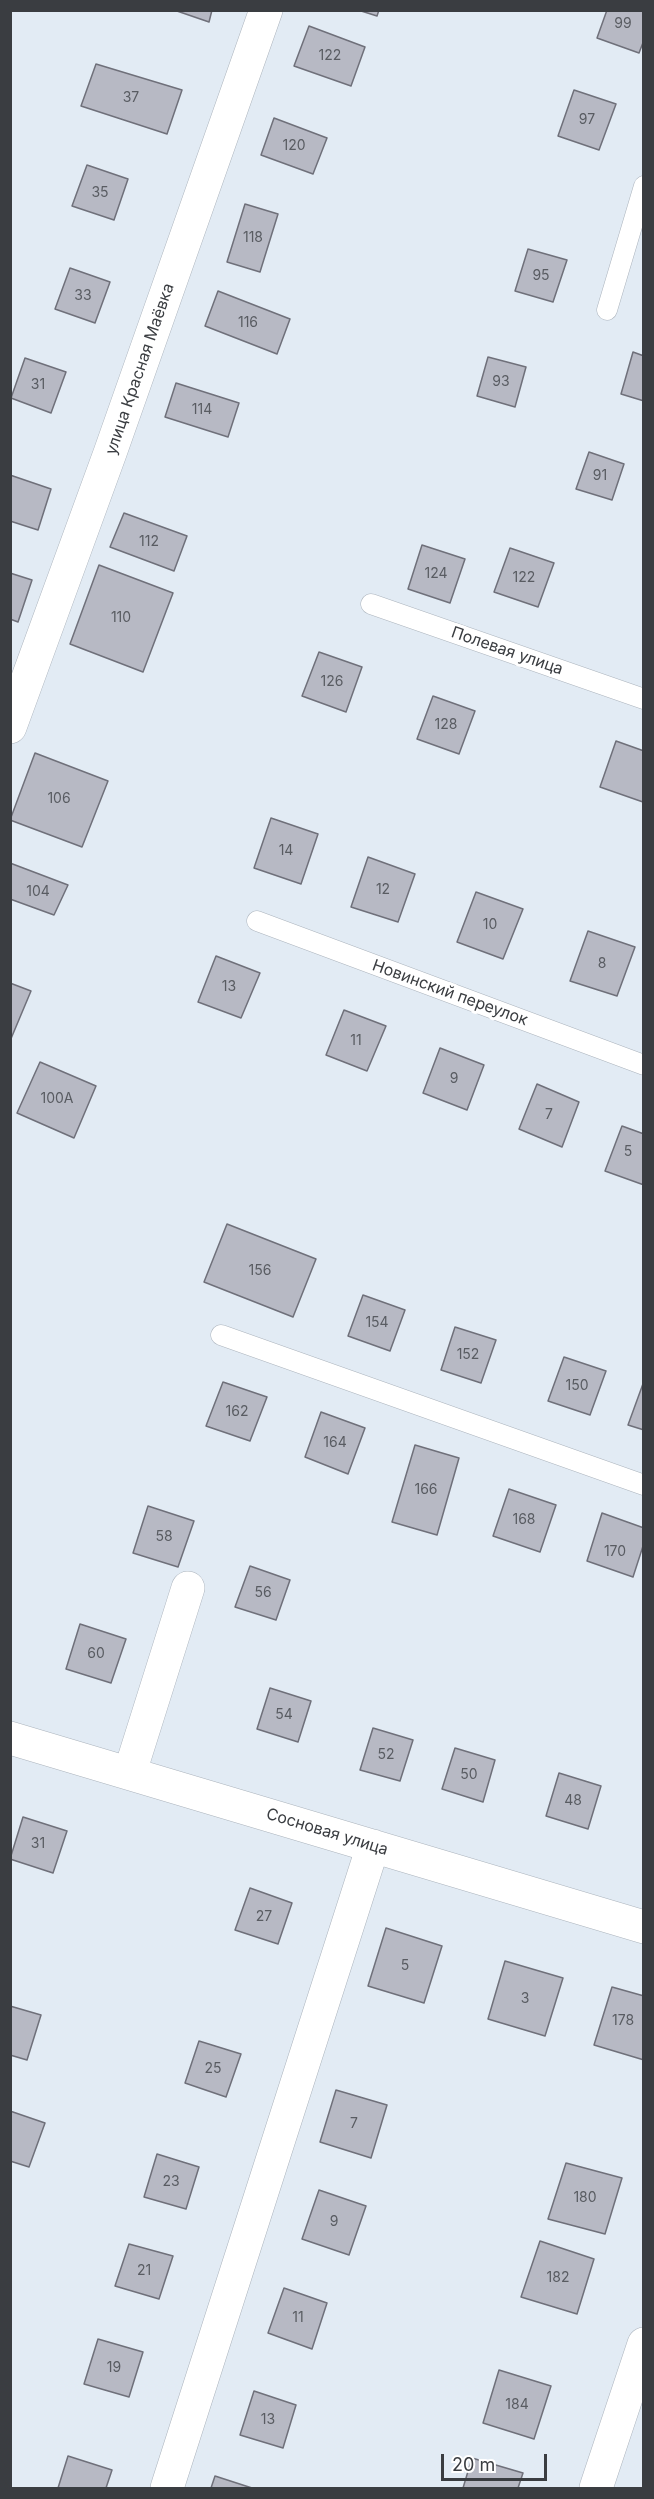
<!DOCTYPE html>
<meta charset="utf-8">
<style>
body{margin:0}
#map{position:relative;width:654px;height:2499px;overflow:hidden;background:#e2ebf4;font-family:Inter,sans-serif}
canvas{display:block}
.frame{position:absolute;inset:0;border:12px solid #3a3d41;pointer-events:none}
.scale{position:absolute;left:441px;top:2454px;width:106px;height:27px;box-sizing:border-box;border:3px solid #3a3d41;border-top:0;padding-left:8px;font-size:18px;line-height:21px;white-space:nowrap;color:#3a3d41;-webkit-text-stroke:4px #fff;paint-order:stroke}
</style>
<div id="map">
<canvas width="654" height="2499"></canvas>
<div class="frame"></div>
<div class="scale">20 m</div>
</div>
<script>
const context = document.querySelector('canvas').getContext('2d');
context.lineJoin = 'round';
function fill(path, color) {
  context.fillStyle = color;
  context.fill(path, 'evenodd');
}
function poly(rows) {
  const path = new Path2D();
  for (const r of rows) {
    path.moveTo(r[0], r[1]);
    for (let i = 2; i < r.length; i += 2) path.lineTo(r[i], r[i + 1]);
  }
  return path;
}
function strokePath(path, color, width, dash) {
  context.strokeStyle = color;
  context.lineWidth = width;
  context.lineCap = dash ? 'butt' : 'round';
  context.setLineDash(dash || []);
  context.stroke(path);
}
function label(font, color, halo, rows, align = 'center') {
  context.font = font + ' Inter,sans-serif';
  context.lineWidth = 6;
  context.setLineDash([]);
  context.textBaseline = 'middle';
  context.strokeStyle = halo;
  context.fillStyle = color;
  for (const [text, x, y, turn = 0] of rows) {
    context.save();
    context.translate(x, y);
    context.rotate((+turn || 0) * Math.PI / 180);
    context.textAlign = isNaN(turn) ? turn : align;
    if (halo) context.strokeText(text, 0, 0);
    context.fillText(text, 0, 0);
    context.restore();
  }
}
const building = poly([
 [174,10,212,10,209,22,174,10],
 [358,10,379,10,377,16,358,10],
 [607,10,644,10,644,40,639,53,597,38,607,10],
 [309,26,365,47,351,86,294,66,309,26],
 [96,64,182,90,167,134,81,106,96,64],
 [574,90,616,104,599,150,558,136,574,90],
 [274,118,327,138,313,174,261,155,274,118],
 [87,165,128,179,114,220,72,206,87,165],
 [245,204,278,214,260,272,227,262,245,204],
 [528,249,567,260,553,302,515,291,528,249],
 [70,268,110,282,95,323,55,309,70,268],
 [218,291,290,319,277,354,205,326,218,291],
 [633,352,644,356,644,401,621,394,633,352],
 [488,357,526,367,515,407,477,396,488,357],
 [25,358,66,372,51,413,11,398,25,358],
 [176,383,239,403,228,437,165,417,176,383],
 [589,452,624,464,612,500,576,489,589,452],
 [10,475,51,489,38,530,10,521,10,475],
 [124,513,187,536,174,571,110,547,124,513],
 [422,545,465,559,450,603,408,589,422,545],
 [510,548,554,563,538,607,494,592,510,548],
 [99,565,173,593,143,672,70,644,99,565],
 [10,573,32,580,18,622,10,619,10,573],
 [319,652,362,667,346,712,302,696,319,652],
 [433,696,475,711,459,754,417,739,433,696],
 [616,741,644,751,643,802,600,787,616,741],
 [35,753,108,781,82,847,10,820,35,753],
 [271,818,318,834,301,884,254,868,271,818],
 [368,857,415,874,398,922,351,907,368,857],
 [10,863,68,885,54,915,10,899,10,863],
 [476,892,523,909,503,959,457,942,476,892],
 [588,931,635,947,617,996,570,981,588,931],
 [216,956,260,973,241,1018,198,1002,216,956],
 [10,983,31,991,10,1041,10,983],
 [344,1010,386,1026,367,1071,326,1055,344,1010],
 [440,1048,484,1065,467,1110,423,1093,440,1048],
 [40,1062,96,1086,74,1138,17,1113,40,1062],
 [537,1084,579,1102,562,1147,519,1129,537,1084],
 [622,1126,644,1134,644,1185,605,1171,622,1126],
 [227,1224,316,1259,293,1317,204,1282,227,1224],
 [363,1295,405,1310,390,1351,348,1336,363,1295],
 [455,1327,496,1340,481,1383,441,1370,455,1327],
 [564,1357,606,1371,590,1415,548,1401,564,1357],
 [644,1381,644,1430,628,1425,644,1381],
 [223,1382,267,1397,250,1441,206,1426,223,1382],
 [321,1412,365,1428,348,1474,305,1457,321,1412],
 [415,1445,459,1458,437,1535,392,1522,415,1445],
 [509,1489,556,1505,540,1552,493,1536,509,1489],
 [148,1506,194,1521,178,1567,133,1553,148,1506],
 [602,1513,644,1528,644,1543,633,1577,587,1561,602,1513],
 [250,1566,290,1580,276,1620,235,1607,250,1566],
 [80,1624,126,1639,111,1683,66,1669,80,1624],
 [270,1688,311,1701,298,1742,257,1729,270,1688],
 [373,1728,413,1740,400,1781,360,1770,373,1728],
 [455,1748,495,1760,483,1802,442,1789,455,1748],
 [559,1773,601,1786,588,1829,546,1816,559,1773],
 [23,1817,67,1831,53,1873,10,1859,23,1817],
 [250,1888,292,1903,278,1944,235,1930,250,1888],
 [386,1928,442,1946,424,2003,368,1986,386,1928],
 [505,1961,563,1978,545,2036,488,2019,505,1961],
 [612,1987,644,1996,644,2060,594,2045,612,1987],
 [10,2006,41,2015,27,2060,10,2055,10,2006],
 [199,2041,241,2054,226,2097,185,2083,199,2041],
 [336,2090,387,2105,371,2158,320,2142,336,2090],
 [10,2111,45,2123,29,2167,10,2161,10,2111],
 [157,2154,199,2167,186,2209,144,2197,157,2154],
 [566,2163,622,2178,605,2234,548,2219,566,2163],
 [319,2190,366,2206,349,2255,302,2239,319,2190],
 [540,2241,594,2259,577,2314,521,2297,540,2241],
 [129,2244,173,2256,159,2299,115,2286,129,2244],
 [284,2288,327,2303,312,2349,268,2333,284,2288],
 [98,2339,143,2352,129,2397,84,2384,98,2339],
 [499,2370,551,2386,534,2439,483,2423,499,2370],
 [254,2391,296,2405,283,2448,240,2435,254,2391],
 [68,2456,112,2470,106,2488,58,2488,68,2456],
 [472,2458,523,2473,518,2488,463,2488,472,2458],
 [215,2476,252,2488,211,2488,215,2476]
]);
const service = poly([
 [607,310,644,186],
 [371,604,644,699],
 [257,921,644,1065],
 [221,1335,644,1485]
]);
const minor = poly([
 [10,727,110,453,266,10],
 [10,1738,644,1927],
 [130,1772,188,1588],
 [167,2488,373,1846],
 [596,2488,644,2344]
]);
const numberNames = [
 ["99",623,24],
 ["122",330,56],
 ["37",131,98],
 ["97",587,120],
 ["120",294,146],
 ["35",100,193],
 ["118",253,238],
 ["95",541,276],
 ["33",83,296],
 ["116",248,323],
 ["93",501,382],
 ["31",38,385],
 ["114",202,410],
 ["91",600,476],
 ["112",149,542],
 ["124",436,574],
 ["122",524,578],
 ["110",121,618],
 ["126",332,682],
 ["128",446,725],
 ["106",59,799],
 ["14",286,851],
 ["12",383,890],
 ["104",38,892],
 ["10",490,925],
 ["8",602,964],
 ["13",229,987],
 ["11",356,1041],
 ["9",454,1079],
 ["100А",57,1099],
 ["7",549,1115],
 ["5",628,1152],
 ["156",260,1271],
 ["154",377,1323],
 ["152",468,1355],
 ["150",577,1386],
 ["162",237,1412],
 ["164",335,1443],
 ["166",426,1490],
 ["168",524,1520],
 ["58",164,1537],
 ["170",615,1552],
 ["56",263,1593],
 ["60",96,1654],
 ["54",284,1715],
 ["52",386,1755],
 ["50",469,1775],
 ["48",573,1801],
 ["31",38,1844],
 ["27",264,1917],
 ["5",405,1966],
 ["3",525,1999],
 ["178",623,2021],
 ["25",213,2069],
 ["7",354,2124],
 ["23",171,2182],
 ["180",585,2198],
 ["9",334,2222],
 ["21",144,2271],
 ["182",558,2278],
 ["11",298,2318],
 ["19",114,2368],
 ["184",517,2405],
 ["13",268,2420]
];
const streetNames = [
 ["улица Красная Маёвка",140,369,-71],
 ["Полевая улица",507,651,19],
 ["Новинский переулок",450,993,20],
 ["Сосновая улица",327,1832,17]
];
fill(building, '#b7b9c4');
strokePath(building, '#6f707a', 1.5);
strokePath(service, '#acb4bd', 21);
strokePath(minor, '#acb4bd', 34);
strokePath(service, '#fff', 20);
strokePath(minor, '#fff', 33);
label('14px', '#595c62', null, numberNames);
label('16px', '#3a3d41', '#fff', streetNames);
</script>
